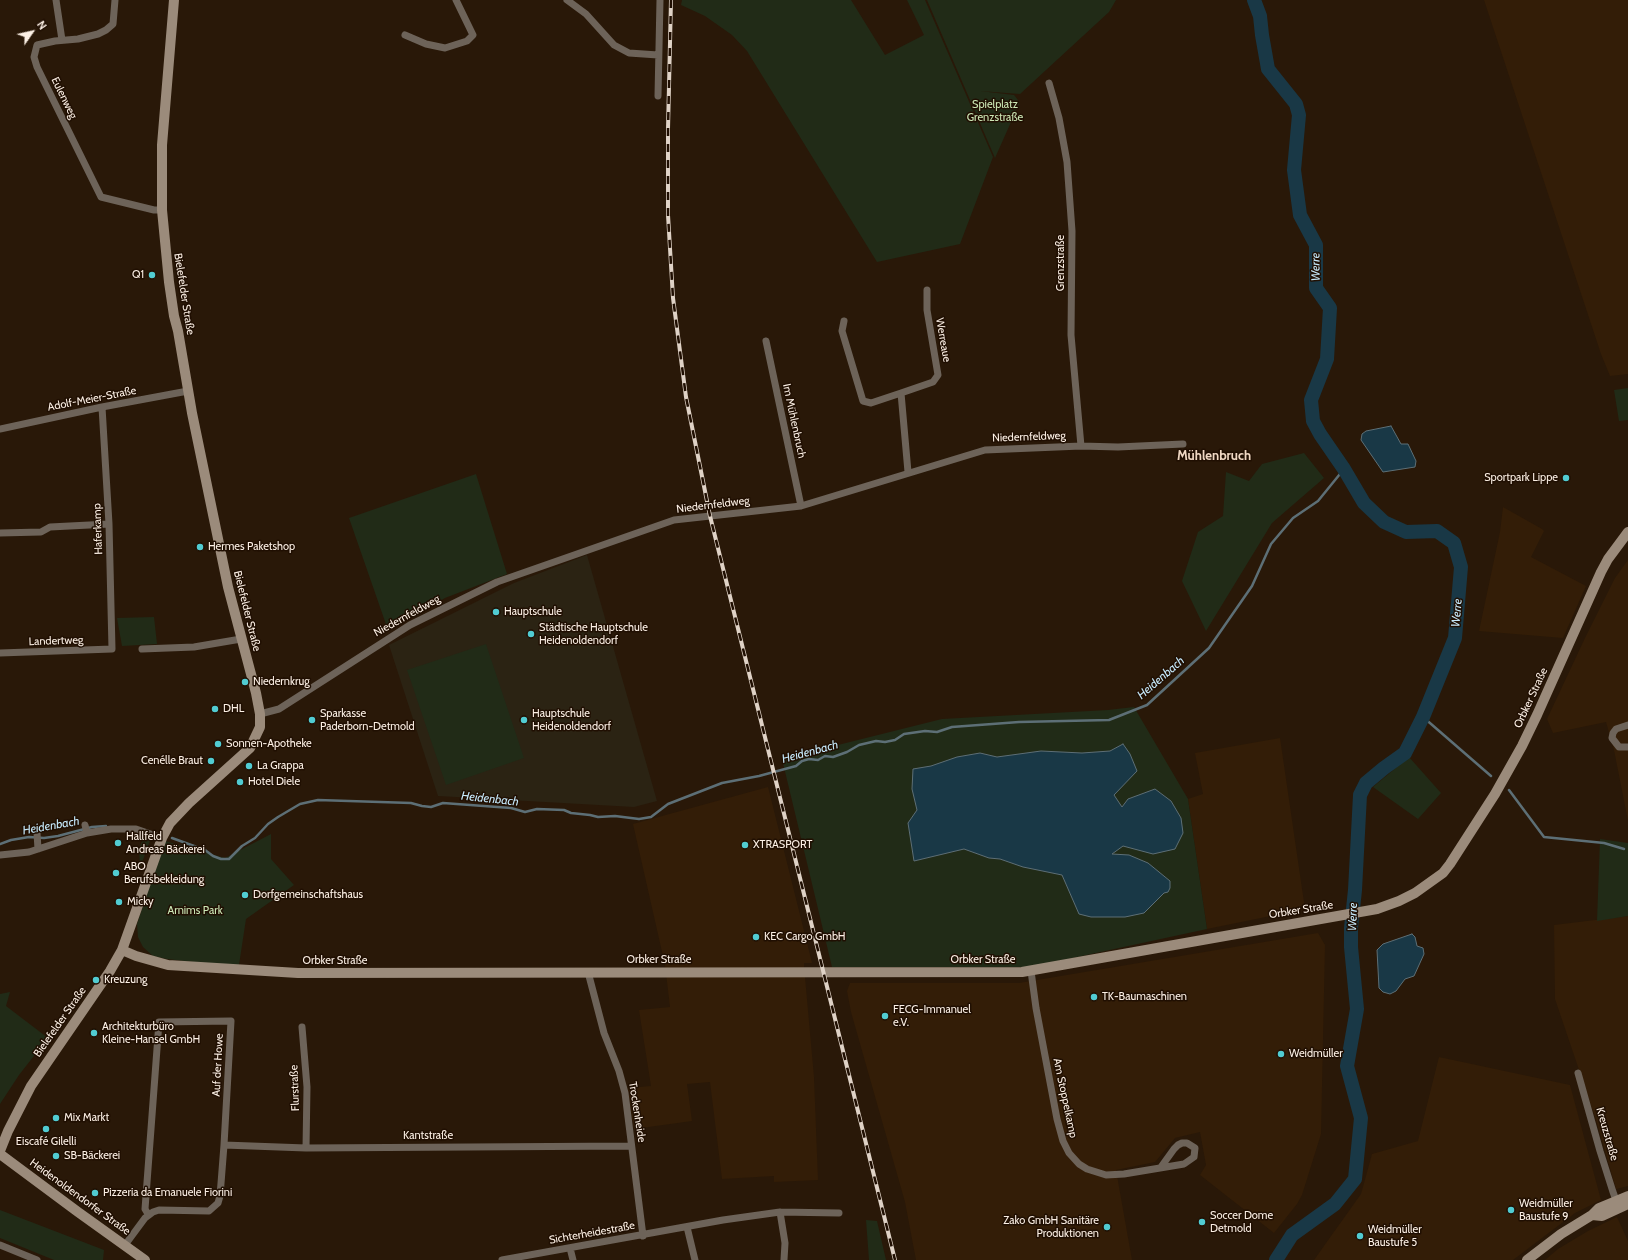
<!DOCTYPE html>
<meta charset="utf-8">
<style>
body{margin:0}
#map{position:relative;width:1628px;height:1260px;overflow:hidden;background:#291808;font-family:Cabin,sans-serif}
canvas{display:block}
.north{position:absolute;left:12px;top:12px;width:40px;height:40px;-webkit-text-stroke:3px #200f02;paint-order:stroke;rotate:56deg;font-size:11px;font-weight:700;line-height:16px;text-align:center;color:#fcf0e5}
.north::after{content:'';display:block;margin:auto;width:14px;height:18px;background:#fcf0e5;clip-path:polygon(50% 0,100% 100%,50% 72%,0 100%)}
</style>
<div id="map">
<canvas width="1628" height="1260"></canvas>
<div class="north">N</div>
</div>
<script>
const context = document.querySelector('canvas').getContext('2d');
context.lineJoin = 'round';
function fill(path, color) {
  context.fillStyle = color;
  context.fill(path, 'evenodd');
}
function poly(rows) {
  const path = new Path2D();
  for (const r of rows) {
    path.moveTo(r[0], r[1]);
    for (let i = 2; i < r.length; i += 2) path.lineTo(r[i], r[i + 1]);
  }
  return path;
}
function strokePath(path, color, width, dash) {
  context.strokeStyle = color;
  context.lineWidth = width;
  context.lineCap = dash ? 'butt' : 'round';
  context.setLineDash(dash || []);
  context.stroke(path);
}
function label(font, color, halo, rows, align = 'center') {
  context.font = font + ' Cabin,sans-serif';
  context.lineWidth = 3;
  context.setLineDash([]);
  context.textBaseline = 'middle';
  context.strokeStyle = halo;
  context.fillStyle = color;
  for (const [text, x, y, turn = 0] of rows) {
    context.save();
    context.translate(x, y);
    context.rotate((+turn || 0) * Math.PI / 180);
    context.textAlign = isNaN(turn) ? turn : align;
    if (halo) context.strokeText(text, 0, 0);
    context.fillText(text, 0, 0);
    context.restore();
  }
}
const built = poly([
 [1484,0,1628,0,1628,374,1610,376,1601,354],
 [1503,507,1542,529,1544,531,1531,557,1586,586,1563,638,1479,631,1500,532],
 [1628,560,1628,821,1614,750,1606,722,1553,733,1547,719,1585,638,1615,578],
 [1280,738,1305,909,1207,929,1188,799,1203,794,1195,753],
 [768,787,812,963,804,963,804,966,814,1077,818,1180,774,1182,774,1176,722,1179,710,1082,687,1084,692,1121,634,1129,628,1088,651,1086,639,1010,670,1007,665,965,633,824],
 [1628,916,1628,1186,1616,1189,1597,1123,1555,999,1554,925],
 [1318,933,1325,945,1321,1134,1302,1195,1297,1204,1274,1233,1200,1175,1206,1165,1200,1132,1175,1138,1155,1162,1116,1170,1132,1260,916,1260,905,1202,851,1012,847,991,850,983,1019,983],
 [1439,1057,1570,1085,1601,1200,1575,1213,1513,1260,1314,1260,1361,1194,1372,1154,1418,1141],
 [1617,1217,1628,1241,1628,1260,1545,1260,1558,1249,1588,1231]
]);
const education = poly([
 [587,555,657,801,634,807,438,796,389,645,514,583]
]);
const green = poly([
 [682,0,851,0,885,55,924,35,907,0,925,0,993,157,960,244,877,262,747,51,732,35,705,16,681,5],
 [927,0,1116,0,1109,12,1020,94,980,91,1014,95,1018,100,1019,104,995,158],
 [1628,388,1628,420,1619,421,1614,390],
 [1304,453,1324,478,1272,523,1206,631,1182,581,1198,532,1223,516,1226,472,1249,481,1262,464],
 [476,474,507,574,445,598,388,630,349,518],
 [154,617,157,644,122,646,117,618],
 [486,644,524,758,446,785,407,670],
 [1134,707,1188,799,1207,929,1031,967,832,967,782,759,942,719,1108,710],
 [1123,744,1114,795,1122,807,1128,799,1155,789,1171,801,1181,818,1123,845,1111,855,1129,855,1148,863,1170,881,1164,893,1144,913,1079,914,1062,875,1023,867,1000,859,989,858,964,849,914,861,908,823,917,810,913,769,931,766,957,757,980,753,997,757,1041,751,1082,753,1110,751],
 [1409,757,1441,793,1418,819,1373,787],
 [271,834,271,859,294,885,246,919,239,965,210,964,167,959,153,956,143,947,138,937,137,924,165,841,225,858],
 [145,835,151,838,140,868,139,848],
 [1600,839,1628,843,1628,916,1597,921],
 [10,992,6,1006,48,1038,19,1075,0,1104,0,994],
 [0,1210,104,1250,103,1260,54,1260,0,1238],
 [866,1220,877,1221,886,1260,869,1260]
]);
const water = poly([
 [1391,426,1401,444,1408,444,1416,461,1415,467,1383,472,1361,440,1362,434,1366,431,1391,426],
 [1123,744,1130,754,1137,771,1114,795,1122,807,1128,799,1155,789,1171,801,1181,818,1183,833,1175,849,1153,854,1123,846,1112,854,1129,855,1148,863,1170,881,1170,888,1168,892,1164,893,1144,913,1125,917,1091,917,1079,914,1062,875,1023,867,1000,859,989,858,964,849,914,861,908,823,917,810,912,789,913,769,931,766,957,757,980,753,997,757,1041,751,1082,753,1110,751,1123,744],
 [1412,934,1415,937,1417,946,1423,948,1424,954,1414,976,1405,979,1396,991,1390,994,1383,992,1379,988,1377,950,1383,944,1412,934]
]);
const stream = poly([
 [1423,717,1491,776],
 [1509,790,1544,837,1604,843,1624,849],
 [172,838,205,850,213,856,221,859,229,859,242,846,255,838,268,824,278,817,300,804,318,800,411,803,422,806,431,807,443,803,511,808,525,812,537,809,564,810,571,813,590,815,598,817,615,816,639,819,651,817,668,804,722,783,759,776,796,766,802,761,809,759,818,760,825,756,833,757,847,752,859,745,876,741,885,742,895,740,904,734,925,731,937,732,952,727,1019,722,1109,720,1147,705,1209,648,1252,586,1271,544,1293,518,1318,501,1344,469],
 [0,844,11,840,29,837,44,838,58,836,92,827,106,826]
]);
const river = poly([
 [1254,0,1260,16,1262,35,1268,69,1296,104,1299,115,1294,170,1300,215,1316,245,1316,288,1330,308,1327,359,1311,400,1313,421,1320,434,1344,469,1364,503,1384,522,1406,532,1437,531,1454,543,1461,567,1455,638,1423,717,1405,753,1384,768,1366,783,1360,795,1355,890,1351,928,1351,947,1357,1009,1347,1066,1361,1118,1355,1179,1335,1204,1292,1235,1276,1260]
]);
const street = poly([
 [56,0,62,40],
 [115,0,113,24,106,30,98,34,78,39,55,41,37,45,34,57,37,67,101,197,154,210,162,210],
 [567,0,586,14,614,45,629,53,658,55],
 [405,35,426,44,445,48,467,41,473,35,456,0],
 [1049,83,1059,118,1067,162,1072,231,1071,335,1081,446],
 [658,96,660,0],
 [844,321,842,331,863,401,871,403,901,393],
 [766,341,801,506],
 [0,429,102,407,188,391],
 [908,472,901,393,933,382,938,375,927,310,927,290],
 [0,533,41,532,50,527,109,524],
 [142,649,194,647,241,639],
 [0,653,112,649,109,524,102,407],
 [260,714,279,709,410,625,497,582,674,520,801,506,985,450,1081,446,1118,447,1183,444],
 [1628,725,1616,729,1613,733,1612,738,1619,747,1628,747],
 [85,825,87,833],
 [37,833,38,849],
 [0,855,29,852,87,833,111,829,136,829,162,838],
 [1031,971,1036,1008,1057,1119,1063,1141,1069,1153,1079,1164,1087,1169,1106,1175,1124,1174,1184,1164,1194,1157,1195,1148,1187,1143,1182,1143,1178,1145,1174,1149,1161,1167],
 [588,972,604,1033,619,1071,625,1093,643,1236],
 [302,1027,307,1087,306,1148],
 [1578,1073,1600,1151,1613,1192,1616,1200],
 [224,1145,306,1148,631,1146],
 [780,1212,785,1243,784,1260],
 [687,1227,695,1260],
 [0,1245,37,1260],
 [125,1245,145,1218,153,1212,159,1210,209,1211,218,1203,220,1196,224,1145,231,1021,159,1022,145,1209,148,1214],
 [570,1248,573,1260],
 [502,1260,723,1220,780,1212,839,1213]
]);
const secondary = poly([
 [122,950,136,956,168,965,298,973,1022,972,1377,909,1399,901,1415,893,1443,873,1450,864,1495,794,1522,746,1537,715,1601,572,1608,559,1628,532],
 [0,1151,8,1131,31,1086,110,971,122,950,162,838,170,823,189,803,250,748,260,727,260,714,256,693,228,587,192,413,178,331,174,316,169,282,162,210,162,145,174,0],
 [0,1154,78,1212,145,1260],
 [1592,1215,1602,1216,1628,1204],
 [1527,1260,1561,1234,1592,1215,1599,1208,1628,1196]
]);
const rail = poly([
 [671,0,668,129,668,215,673,298,686,397,710,516,895,1260]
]);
const markers = [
 [152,275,4,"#51ccd2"],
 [1566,478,4,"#51ccd2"],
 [200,547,4,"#51ccd2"],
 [496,612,4,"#51ccd2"],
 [531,634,4,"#51ccd2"],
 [245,682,4,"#51ccd2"],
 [215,709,4,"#51ccd2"],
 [312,720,4,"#51ccd2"],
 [524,720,4,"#51ccd2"],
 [218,744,4,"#51ccd2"],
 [211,761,4,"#51ccd2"],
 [249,766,4,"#51ccd2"],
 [240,782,4,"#51ccd2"],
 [118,843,4,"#51ccd2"],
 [745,845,4,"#51ccd2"],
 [116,873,4,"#51ccd2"],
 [245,895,4,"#51ccd2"],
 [119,902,4,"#51ccd2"],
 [756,937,4,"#51ccd2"],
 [96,980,4,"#51ccd2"],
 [1094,997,4,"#51ccd2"],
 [885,1016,4,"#51ccd2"],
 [94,1033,4,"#51ccd2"],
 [1281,1054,4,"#51ccd2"],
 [56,1118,4,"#51ccd2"],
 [46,1129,4,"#51ccd2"],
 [56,1156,4,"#51ccd2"],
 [95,1193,4,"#51ccd2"],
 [1511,1210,4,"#51ccd2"],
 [1202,1222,4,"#51ccd2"],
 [1107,1227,4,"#51ccd2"],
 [1360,1236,4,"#51ccd2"]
];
const streetNames = [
 ["Eulenweg",64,98,64],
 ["Grenzstraße",1061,263,-90],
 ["Bielefelder Straße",184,294,81],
 ["Werreaue",943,340,80],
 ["Adolf-Meier-Straße",92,399,-11],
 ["Im Mühlenbruch",794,421,78],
 ["Niedernfeldweg",1029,437,-2],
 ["Niedernfeldweg",713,505,-7],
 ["Haferkamp",98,529,-92],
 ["Bielefelder Straße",247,611,76],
 ["Niedernfeldweg",407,616,-29],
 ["Landertweg",56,641,-2],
 ["Orbker Straße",1531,698,-65],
 ["Orbker Straße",1301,910,-9],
 ["Orbker Straße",659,960],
 ["Orbker Straße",983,960],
 ["Orbker Straße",335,961],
 ["Bielefelder Straße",60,1022,-55],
 ["Auf der Howe",218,1065,-87],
 ["Flurstraße",295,1088,-92],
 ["Am Stoppelkamp",1065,1098,78],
 ["Trockenheide",637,1112,81],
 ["Kreuzstraße",1607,1134,74],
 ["Kantstraße",428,1136],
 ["Heidenoldendorfer Straße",80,1197,36],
 ["Sichterheidestraße",592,1233,-10]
];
const parkNames = [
 ["Spielplatz",995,105],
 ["Grenzstraße",995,118],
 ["Arnims Park",195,911]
];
const poiNames = [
 ["Q1",144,275,"right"],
 ["Sportpark Lippe",1558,478,"right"],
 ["Hermes Paketshop",208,547],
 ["Hauptschule",504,612],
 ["Städtische Hauptschule",539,628],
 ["Heidenoldendorf",539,641],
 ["Niedernkrug",253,682],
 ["DHL",223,709],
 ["Sparkasse",320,714],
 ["Paderborn-Detmold",320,727],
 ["Hauptschule",532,714],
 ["Heidenoldendorf",532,727],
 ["Sonnen-Apotheke",226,744],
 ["Cenélle Braut",203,761,"right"],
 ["La Grappa",257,766],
 ["Hotel Diele",248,782],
 ["Hallfeld",126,837],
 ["Andreas Bäckerei",126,850],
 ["XTRASPORT",753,845],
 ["ABO",124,867],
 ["Berufsbekleidung",124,880],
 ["Dorfgemeinschaftshaus",253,895],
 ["Micky",127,902],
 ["KEC Cargo GmbH",764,937],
 ["Kreuzung",104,980],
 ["TK-Baumaschinen",1102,997],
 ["FECG-Immanuel",893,1010],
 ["e.V.",893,1023],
 ["Architekturbüro",102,1027],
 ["Kleine-Hansel GmbH",102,1040],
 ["Weidmüller",1289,1054],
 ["Mix Markt",64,1118],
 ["Eiscafé Gilelli",46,1142,"center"],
 ["SB-Bäckerei",64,1156],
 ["Pizzeria da Emanuele Fiorini",103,1193],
 ["Weidmüller",1519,1204],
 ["Baustufe 9",1519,1217],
 ["Soccer Dome",1210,1216],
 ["Detmold",1210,1229],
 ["Zako GmbH Sanitäre",1099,1221,"right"],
 ["Produktionen",1099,1234,"right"],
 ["Weidmüller",1368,1230],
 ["Baustufe 5",1368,1243]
];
const waterNames = [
 ["Werre",1316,267,-91],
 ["Werre",1457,613,-85],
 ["Heidenbach",1161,678,-41],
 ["Heidenbach",810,752,-15],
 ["Heidenbach",490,799,6],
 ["Heidenbach",51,826,-10],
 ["Werre",1353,917,-88]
];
const quarterNames = [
 ["Mühlenbruch",1214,456]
];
fill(built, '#331d07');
fill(education, '#2b2313');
fill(green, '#212b17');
fill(water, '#193846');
strokePath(water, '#5d6f76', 1);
strokePath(stream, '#5d6f76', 2.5);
strokePath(river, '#193846', 14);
strokePath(street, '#6d6359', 7);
strokePath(secondary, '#9b8b7b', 10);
strokePath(rail, '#dfd2c6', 4);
strokePath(rail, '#200f02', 2.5, [8]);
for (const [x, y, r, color] of markers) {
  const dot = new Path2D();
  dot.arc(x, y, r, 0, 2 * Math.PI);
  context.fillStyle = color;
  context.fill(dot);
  strokePath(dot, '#200f02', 1.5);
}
label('11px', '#fcf0e5', '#200f02', streetNames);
label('11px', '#cde8b6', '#200f02', parkNames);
label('11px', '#fcf0e5', '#200f02', poiNames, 'left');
label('italic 12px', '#c6e9fb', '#200f02', waterNames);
label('bold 13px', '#f0d8c3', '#200f02', quarterNames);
</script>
